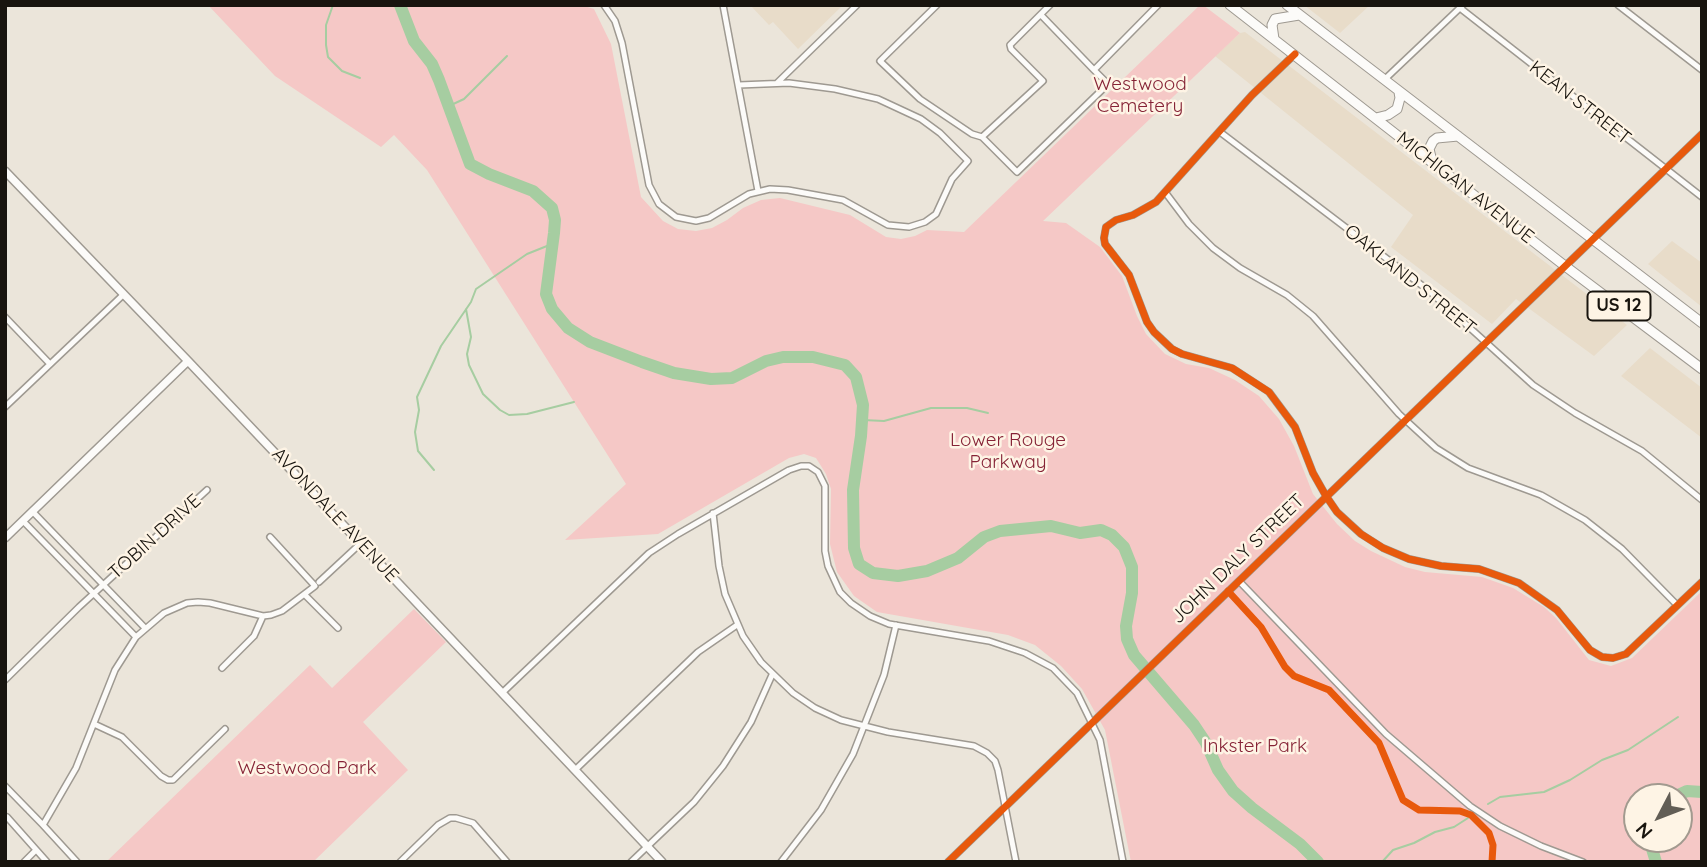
<!DOCTYPE html>
<style>
body{margin:0}
#map{position:relative;width:1707px;height:867px;overflow:hidden;background:#ebe5da;font-family:Quicksand,sans-serif}
canvas{display:block}
.frame{position:absolute;inset:0;border:7px solid #18140e;pointer-events:none}
.north{position:absolute;left:1623px;top:783px;width:70px;height:70px;box-sizing:border-box;background:#fef4e5;border:2px solid #a29a8f;border-radius:50%;rotate:228deg;font-size:19px;font-weight:700;line-height:28px;text-align:center;color:#18140e}
.north::after{content:'';display:block;margin:auto;width:24px;height:32px;background:#625d55;clip-path:polygon(50% 0,100% 100%,50% 72%,0 100%)}
</style>
<div id="map">
<canvas width="1707" height="867"></canvas>
<div class="frame"></div>
<div class="north">N</div>
</div>
<script>
const context = document.querySelector('canvas').getContext('2d');
context.lineJoin = 'round';
function fill(path, color) {
  context.fillStyle = color;
  context.fill(path, 'evenodd');
}
function poly(rows) {
  const path = new Path2D();
  for (const r of rows) {
    path.moveTo(r[0], r[1]);
    for (let i = 2; i < r.length; i += 2) path.lineTo(r[i], r[i + 1]);
  }
  return path;
}
function strokePath(path, color, width, dash) {
  context.strokeStyle = color;
  context.lineWidth = width;
  context.lineCap = dash ? 'butt' : 'round';
  context.setLineDash(dash || []);
  context.stroke(path);
}
function label(font, color, halo, rows, align = 'center') {
  context.font = font + ' Quicksand,sans-serif';
  context.lineWidth = 5;
  context.setLineDash([]);
  context.textBaseline = 'middle';
  context.strokeStyle = halo;
  context.fillStyle = color;
  for (const [text, x, y, turn = 0] of rows) {
    context.save();
    context.translate(x, y);
    context.rotate((+turn || 0) * Math.PI / 180);
    context.textAlign = isNaN(turn) ? turn : align;
    if (halo) context.strokeText(text, 0, 0);
    context.fillText(text, 0, 0);
    context.restore();
  }
}
const built = poly([
 [750,5,843,5,798,49,773,22,769,25],
 [1304,5,1370,5,1340,33],
 [1245,32,1627,325,1594,356,1516,299,1492,324,1391,247,1413,215,1215,56,1240,33],
 [1672,241,1702,263,1702,307,1648,264],
 [1650,348,1702,388,1702,438,1621,376]
]);
const green = poly([
 [208,5,581,5,594,9,611,44,641,197,663,221,678,229,696,231,712,228,727,220,743,208,761,200,780,198,850,215,886,237,901,239,915,236,927,230,964,232,1200,5,1203,5,1240,33,1043,221,1066,223,1100,247,1122,276,1137,316,1146,334,1165,354,1186,364,1209,368,1235,380,1259,396,1279,419,1294,446,1313,494,1337,524,1355,541,1371,551,1405,567,1425,572,1482,577,1513,588,1544,607,1556,618,1589,660,1611,666,1632,658,1702,591,1702,862,1131,862,1105,730,1082,689,1061,666,1035,645,1008,635,877,612,854,596,837,572,830,544,831,489,826,474,816,458,804,454,789,458,658,534,565,540,626,484,427,170,394,135,381,147,275,76],
 [1637,797,1679,797,1679,839,1637,839],
 [414,609,446,642,363,722,408,770,313,862,106,862,310,665,332,688]
]);
const stream = poly([
 [333,5,326,25,326,45,328,57,342,71,360,78],
 [449,106,464,99,507,56],
 [466,309,471,337,467,354,469,365,483,394,500,410,509,415,527,414,574,402],
 [863,420,884,421,931,408,967,408,988,413],
 [434,470,418,451,415,432,419,410,417,397,441,346,471,302,476,289,527,254,552,244],
 [1488,804,1500,797,1544,792,1570,780,1602,760,1628,750,1678,717],
 [1382,862,1393,850,1414,843,1435,832,1454,827,1468,818]
]);
const river = poly([
 [400,5,414,41,432,64,439,80,470,164,489,174,533,191,552,208,555,220,554,233,546,294,552,309,568,328,590,342,642,362,674,373,711,379,732,378,766,361,783,357,813,357,845,365,856,377,863,405,861,436,853,490,854,548,859,564,873,573,898,576,927,571,958,558,984,537,1000,531,1051,526,1080,533,1101,530,1112,535,1124,547,1132,567,1132,593,1126,626,1127,639,1134,655,1194,725,1206,743,1218,770,1233,791,1252,808,1300,844,1318,862],
 [1674,797,1687,791,1702,792],
 [1649,839,1656,862]
]);
const minor = poly([
 [604,5,615,21,622,43,649,185,659,204,676,217,696,221,709,218,749,194,770,189,788,190,843,200,888,225,909,227,925,222,936,214,952,179,968,161,940,133,921,119,878,99,835,89,789,83,739,85],
 [723,5,758,191],
 [937,5,880,61,920,99,972,134,982,137,1043,81,1011,49,1010,45,1050,5],
 [1618,5,1702,70],
 [1460,8,1702,197],
 [1041,15,1094,70],
 [1295,54,1252,95,1156,202,1133,215,1116,220,1106,227,1104,238,1105,244,1129,275,1147,322,1154,332,1172,349,1182,354,1232,368,1269,392,1295,427,1313,473,1326,496,1337,512,1361,534,1383,548,1409,559,1441,566,1479,569,1519,583,1557,610,1590,650,1602,657,1613,658,1626,654,1702,582],
 [1384,80,1463,5],
 [777,83,857,5],
 [1220,132,1428,290,1533,385,1575,413,1642,451,1702,500],
 [982,137,1017,172,1108,84,1094,70,1158,5],
 [1165,192,1189,224,1213,248,1240,268,1287,295,1313,316,1399,414,1436,448,1468,468,1541,495,1585,520,1622,549,1677,605],
 [5,317,50,364],
 [5,407,124,294],
 [33,512,145,628],
 [713,513,719,566,725,594,743,636,761,662,793,693,815,708,841,720,888,732,974,746,987,753,995,761,998,770,1016,862],
 [23,521,136,637],
 [1239,581,1386,734,1470,806,1500,826,1541,846,1583,862],
 [319,582,361,543],
 [305,595,338,628],
 [222,668,254,636,263,616],
 [5,680,79,607,207,490],
 [502,693,649,553,678,534,789,470,801,466,809,466,818,472,825,486,825,551,828,566,840,592,851,603,870,616,889,624,989,641,1025,653,1053,668,1077,693,1100,740,1123,862],
 [94,724,122,737,161,776,168,780,173,780,225,729],
 [575,770,698,652,737,625],
 [5,786,43,825,76,768,115,670,136,637,164,613,187,603,198,602,210,603,263,616,271,615,282,611,315,586,270,537],
 [7,817,47,862],
 [43,825,77,862],
 [24,862,36,850],
 [400,862,438,825,450,818,456,818,473,823,507,862],
 [631,862,694,802,723,766,751,722,772,675],
 [781,862,821,810,853,754,884,675,896,625],
 [948,862,1702,134]
]);
const tertiary = poly([
 [5,171,188,361,662,862],
 [5,538,188,361]
]);
const primary = poly([
 [1230,5,1565,266,1702,369],
 [1287,5,1702,323],
 [1274,39,1272,25,1275,19,1299,15],
 [1376,118,1388,115,1397,109,1400,98,1399,92],
 [1432,161,1429,149,1433,141,1437,138,1458,136]
]);
const cycleway = poly([
 [1295,54,1252,95,1156,202,1133,215,1116,220,1106,227,1104,238,1105,244,1129,275,1147,322,1154,332,1172,349,1182,354,1232,368,1269,392,1295,427,1313,473,1326,496,1337,512,1361,534,1383,548,1409,559,1441,566,1479,569,1519,583,1557,610,1590,650,1602,657,1613,658,1626,654,1702,582],
 [1228,591,1261,627,1285,667,1294,676,1329,690,1379,743,1403,800,1419,810,1460,811,1471,815,1489,833,1493,845,1492,862],
 [948,862,1702,134]
]);
const shields = [
 [1619,306,63]
];
const shieldNames = [
 ["US 12",1619,306]
];
const parkNames = [
 ["Westwood",1140,84],
 ["Cemetery",1140,106],
 ["Lower Rouge",1008,440],
 ["Parkway",1008,462],
 ["Inkster Park",1255,746],
 ["Westwood Park",307,768]
];
const streetNames = [
 ["KEAN STREET",1580,103,38],
 ["MICHIGAN AVENUE",1465,188,38],
 ["OAKLAND STREET",1410,280,39],
 ["AVONDALE AVENUE",335,515,47],
 ["TOBIN DRIVE",155,537,-42],
 ["JOHN DALY STREET",1238,559,-44]
];
fill(built, '#e8dcc9');
fill(green, '#f5c8c6');
strokePath(stream, '#a6cda1', 2);
strokePath(river, '#a6cda1', 12);
strokePath(minor, '#9e9991', 8);
strokePath(tertiary, '#9e9991', 10);
strokePath(primary, '#9e9991', 11);
strokePath(minor, '#fcfbf9', 5);
strokePath(tertiary, '#fcfbf9', 7);
strokePath(primary, '#fcfbf9', 9);
strokePath(cycleway, '#e8590c', 7);
for (const [x, y, w] of shields) {
  const box = new Path2D();
  box.roundRect(x - w / 2, y - 14.5, w, 29, 5);
  context.fillStyle = '#fef4e5';
  context.fill(box);
  strokePath(box, '#18140e', 2);
}
label('bold 18px', '#18140e', null, shieldNames);
label('19px', '#862336', '#fef4e5', parkNames);
label('19px', '#18140e', '#fef4e5', streetNames);
</script>
